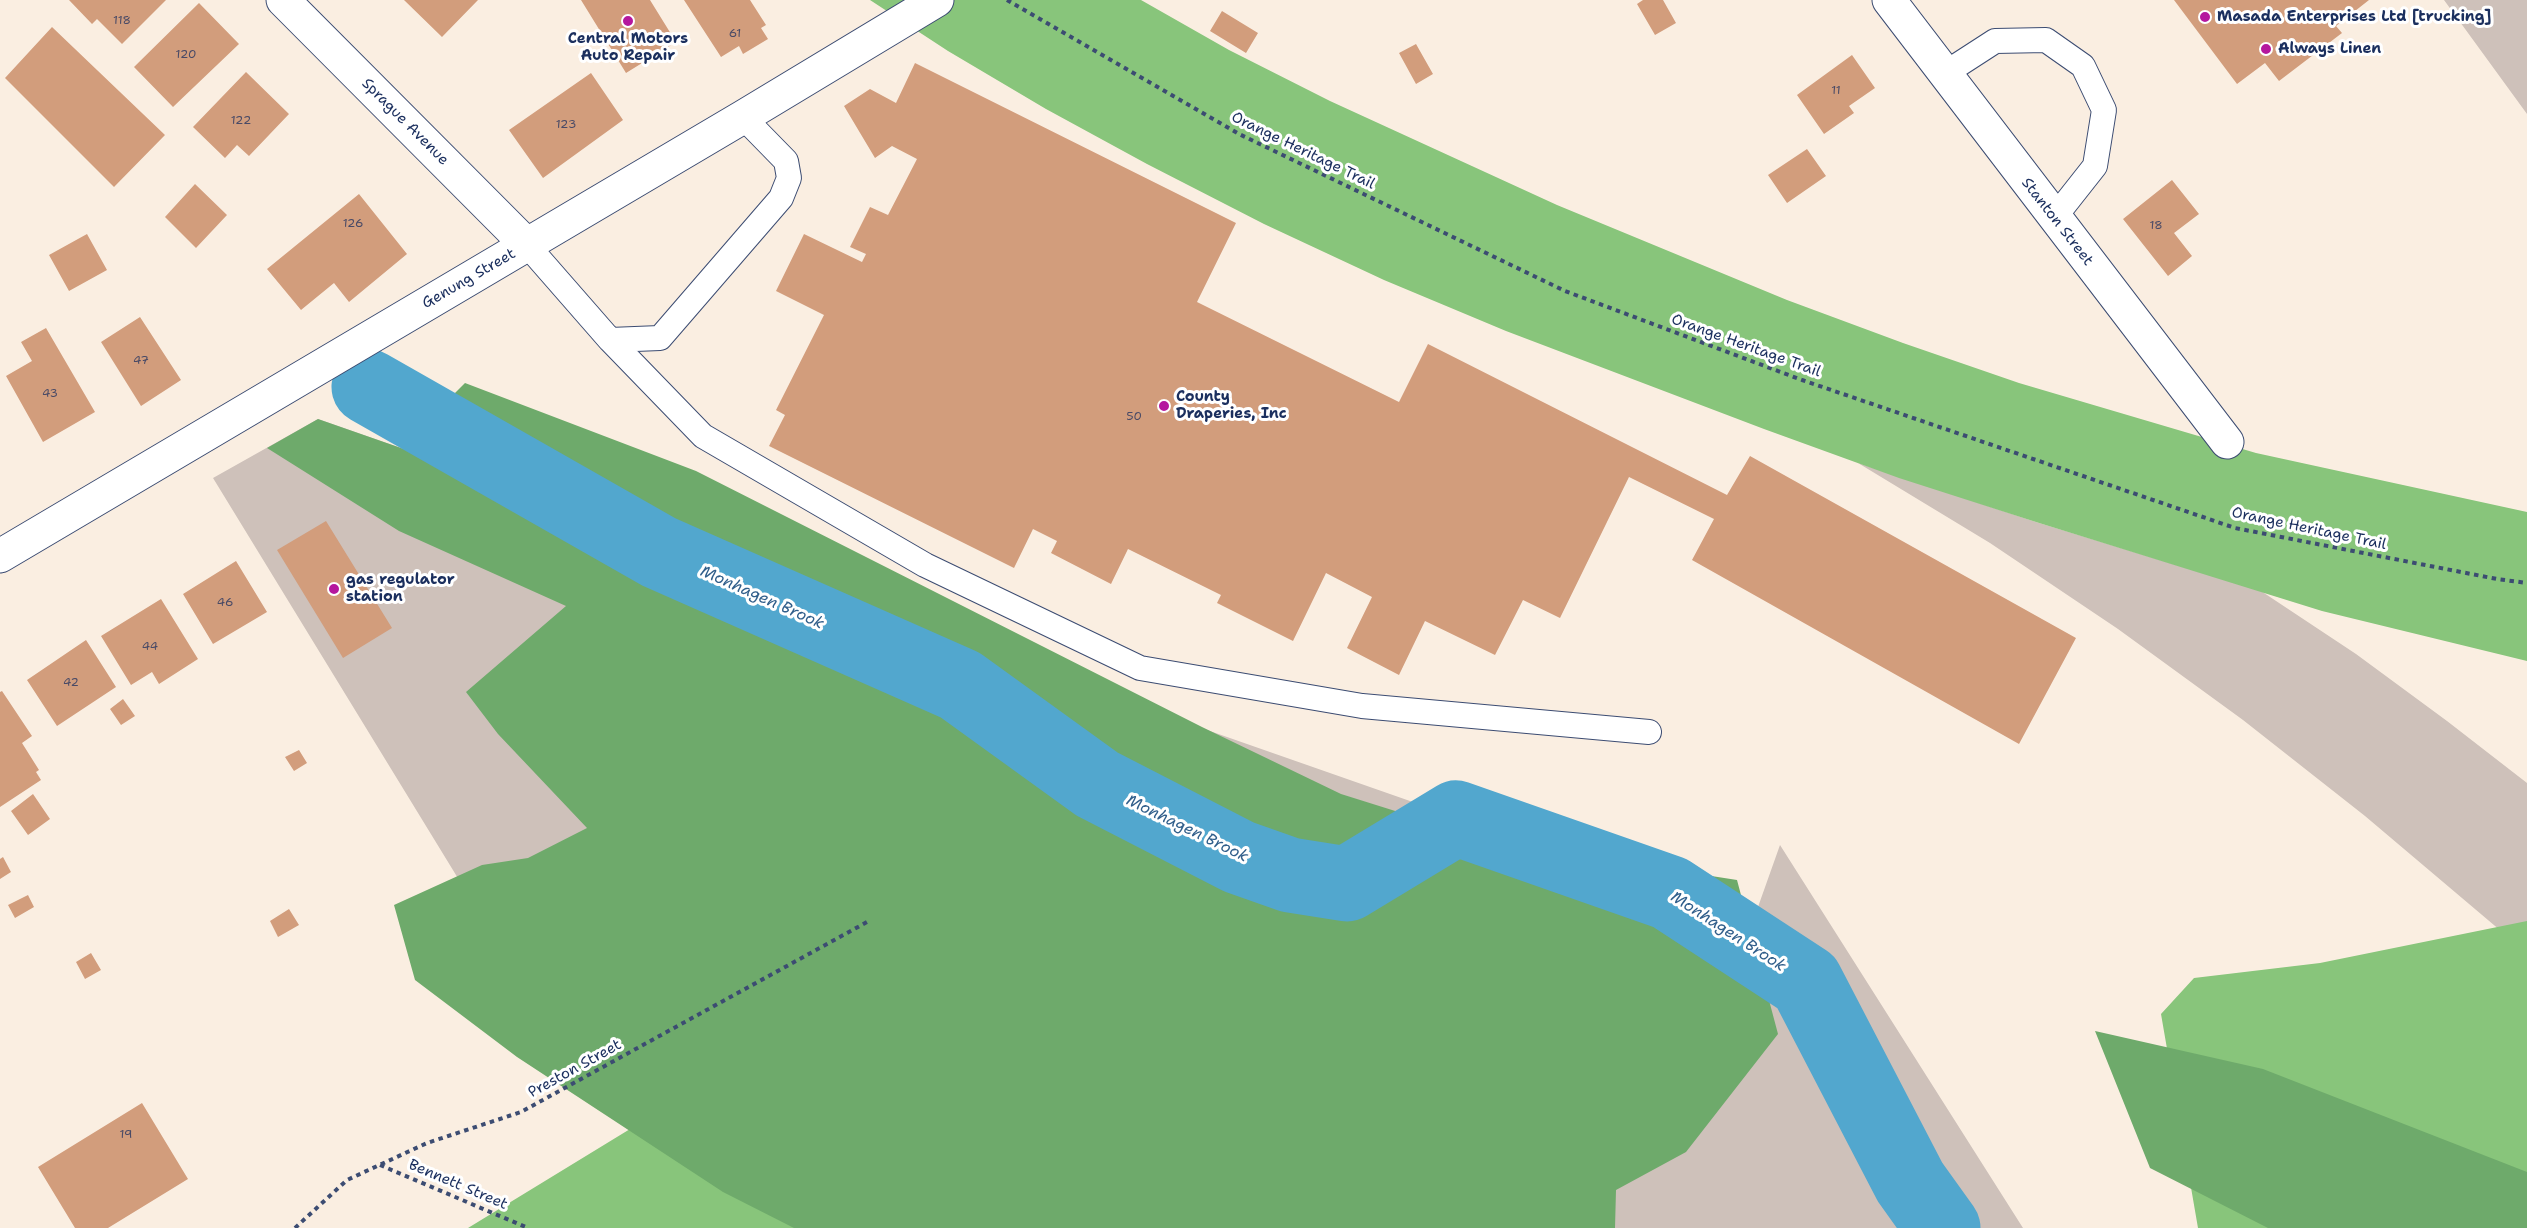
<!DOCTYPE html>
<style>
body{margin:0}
canvas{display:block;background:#faeee1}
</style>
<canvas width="2527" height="1228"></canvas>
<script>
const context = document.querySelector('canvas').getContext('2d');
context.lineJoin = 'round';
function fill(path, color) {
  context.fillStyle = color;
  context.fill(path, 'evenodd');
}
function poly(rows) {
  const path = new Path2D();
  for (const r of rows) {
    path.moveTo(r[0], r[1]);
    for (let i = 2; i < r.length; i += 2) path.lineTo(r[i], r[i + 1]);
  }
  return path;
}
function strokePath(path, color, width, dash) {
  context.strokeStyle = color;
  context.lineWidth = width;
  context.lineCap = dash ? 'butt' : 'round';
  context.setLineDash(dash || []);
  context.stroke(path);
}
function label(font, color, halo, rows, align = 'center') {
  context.font = font + ' "Shantell Sans",sans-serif';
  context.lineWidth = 6;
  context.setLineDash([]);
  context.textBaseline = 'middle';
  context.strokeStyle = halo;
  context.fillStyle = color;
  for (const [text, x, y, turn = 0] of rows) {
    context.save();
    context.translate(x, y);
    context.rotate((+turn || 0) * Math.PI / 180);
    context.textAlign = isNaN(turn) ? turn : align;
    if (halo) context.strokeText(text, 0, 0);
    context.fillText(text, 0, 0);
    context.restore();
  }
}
const industrial = poly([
 [2444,0,2527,0,2527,114],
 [318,419,1753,921,1780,845,2023,1228,1218,1228,568,1058,213,478],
 [1858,463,2036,522,2261,591,2356,654,2447,721,2527,783,2527,953,2365,816,2243,720,2118,629,1990,543]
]);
const green = poly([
 [870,0,1141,0,1229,50,1330,101,1557,205,1787,300,1903,343,2019,383,2256,453,2527,512,2527,661,2322,611,2036,522,1899,478,1764,429,1506,331,1384,280,1264,224,1147,164,1046,109,948,51],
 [2527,921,2527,1228,2198,1228,2161,1014,2194,978,2320,963],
 [910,958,1216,1228,468,1228]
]);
const forest = poly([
 [465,383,696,471,1202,727,1341,794,1494,842,1737,880,1778,1034,1686,1152,1616,1190,1615,1228,794,1228,723,1192,517,1057,415,980,394,905,482,865,528,858,587,828,498,734,466,692,566,606,399,531,267,448,318,419,464,470,427,421],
 [2095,1031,2263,1069,2527,1172,2527,1228,2268,1228,2150,1168]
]);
const river = poly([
 [369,387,659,552,960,685,1097,784,1239,857,1290,875,1347,884,1456,818,1670,893,1806,982,1910,1182,1943,1228]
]);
const building = poly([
 [69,0,166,0,122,44,97,19,92,24],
 [404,0,478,0,442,37],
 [581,0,650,0,676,42,626,73],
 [684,0,750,0,766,25,761,28,768,39,743,54,739,46,721,57],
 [1643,0,1663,0,1676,23,1655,35,1637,4],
 [2174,0,2369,0,2336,26,2342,33,2279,81,2265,63,2237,84],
 [199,3,239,44,173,107,134,67],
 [1222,11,1258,33,1246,53,1210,31],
 [52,27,165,135,114,187,5,78],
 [1416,44,1433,74,1416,84,1399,53],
 [1852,55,1875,88,1849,106,1854,113,1824,134,1797,95],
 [915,63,1236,223,1197,302,1399,402,1428,344,1727,495,1750,456,2076,638,2019,744,1692,560,1714,519,1629,477,1560,618,1523,600,1495,655,1425,621,1399,675,1347,648,1372,597,1326,573,1293,641,1217,603,1221,595,1128,549,1111,584,1051,553,1057,541,1033,529,1014,568,769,446,785,415,776,410,824,315,776,291,804,234,862,262,866,254,850,247,870,207,888,215,917,159,892,146,875,158,844,106,870,89,896,103],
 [246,72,289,114,249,156,237,145,225,158,193,127],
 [591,73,623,120,543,178,509,130],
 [1807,149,1826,176,1787,203,1768,175],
 [2172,180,2199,214,2174,233,2192,256,2168,276,2123,219],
 [195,184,227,215,196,248,165,217],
 [359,194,407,254,349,302,334,283,301,310,267,269],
 [87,234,107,270,69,291,49,255],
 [140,317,181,380,141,406,101,342],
 [46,328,95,412,43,442,6,376,32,361,21,342],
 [326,521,392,628,343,658,277,550],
 [236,561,267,612,213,644,183,594],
 [161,599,198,659,159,684,152,672,131,685,101,636],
 [86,640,116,687,57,726,27,680],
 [2,691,32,736,22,743,39,770,36,772,41,780,0,807,0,692],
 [123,699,135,716,121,725,110,709],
 [299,750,307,763,294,771,285,757],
 [33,794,50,819,28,835,11,811],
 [3,857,11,872,0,879,0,859],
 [28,895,34,907,15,918,8,905],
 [289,909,299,925,278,937,270,921],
 [91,953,101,970,85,979,76,962],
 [142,1103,188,1179,108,1228,75,1228,38,1167]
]);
const path = poly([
 [1007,0,1239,134,1565,291,1802,380,2235,528,2497,579,2527,583],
 [380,1165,528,1228],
 [295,1228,347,1180,427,1143,521,1112,867,922]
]);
const service = poly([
 [1944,74,1995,41,2046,40,2083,66,2104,110,2095,166,2054,218],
 [527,245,610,340,660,338,781,198,789,178,786,161,743,117],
 [610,340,703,436,925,565,1140,668,1362,706,1649,732]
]);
const minor = poly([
 [283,0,527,245],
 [1889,0,2227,442],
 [0,556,743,117,937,0]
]);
const markers = [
 [2205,17,6,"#b5179e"],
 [628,21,6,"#b5179e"],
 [2266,49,6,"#b5179e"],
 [1164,406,6,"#b5179e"],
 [334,589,6,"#b5179e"]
];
const numberNames = [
 ["118",122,21],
 ["61",735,34],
 ["120",186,55],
 ["11",1836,91],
 ["122",241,121],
 ["123",566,125],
 ["126",353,224],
 ["18",2156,226],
 ["47",141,361],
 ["43",50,394],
 ["50",1134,417],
 ["46",225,603],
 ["44",150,647],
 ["42",71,683],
 ["19",126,1135]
];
const poiNames = [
 ["Masada Enterprises Ltd [trucking]",2217,17],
 ["Central Motors",628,39,"center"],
 ["Auto Repair",628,56,"center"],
 ["Always Linen",2278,49],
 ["County",1176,397],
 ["Draperies, Inc",1176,414],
 ["gas regulator",346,580],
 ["station",346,597]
];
const streetNames = [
 ["Sprague Avenue",405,122,45],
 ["Orange Heritage Trail",1303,151,26],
 ["Stanton Street",2057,222,52],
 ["Genung Street",469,279,-30],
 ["Orange Heritage Trail",1746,346,20],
 ["Orange Heritage Trail",2309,529,12],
 ["Preston Street",575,1069,-29],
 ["Bennett Street",458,1185,23]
];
const waterNames = [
 ["Monhagen Brook",762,598,24],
 ["Monhagen Brook",1187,829,26],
 ["Monhagen Brook",1728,932,33]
];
fill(industrial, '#cec1ba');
fill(green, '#88c57b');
fill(forest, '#6eaa6b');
strokePath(river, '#52a7ce', 75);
fill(building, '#d29d7c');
strokePath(service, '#3c4c72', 26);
strokePath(minor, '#3c4c72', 35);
strokePath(path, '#3c4c72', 4, [4.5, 4.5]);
strokePath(service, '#fff', 24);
strokePath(minor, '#fff', 33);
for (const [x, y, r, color] of markers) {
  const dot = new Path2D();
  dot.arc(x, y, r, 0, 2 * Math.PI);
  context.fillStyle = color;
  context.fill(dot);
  strokePath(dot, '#fff', 2);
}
label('12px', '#494a66', null, numberNames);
label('bold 15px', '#1b2f5e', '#fff', poiNames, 'left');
label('15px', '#1b2f5e', '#fff', streetNames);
label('italic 16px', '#315f8b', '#fff', waterNames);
</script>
